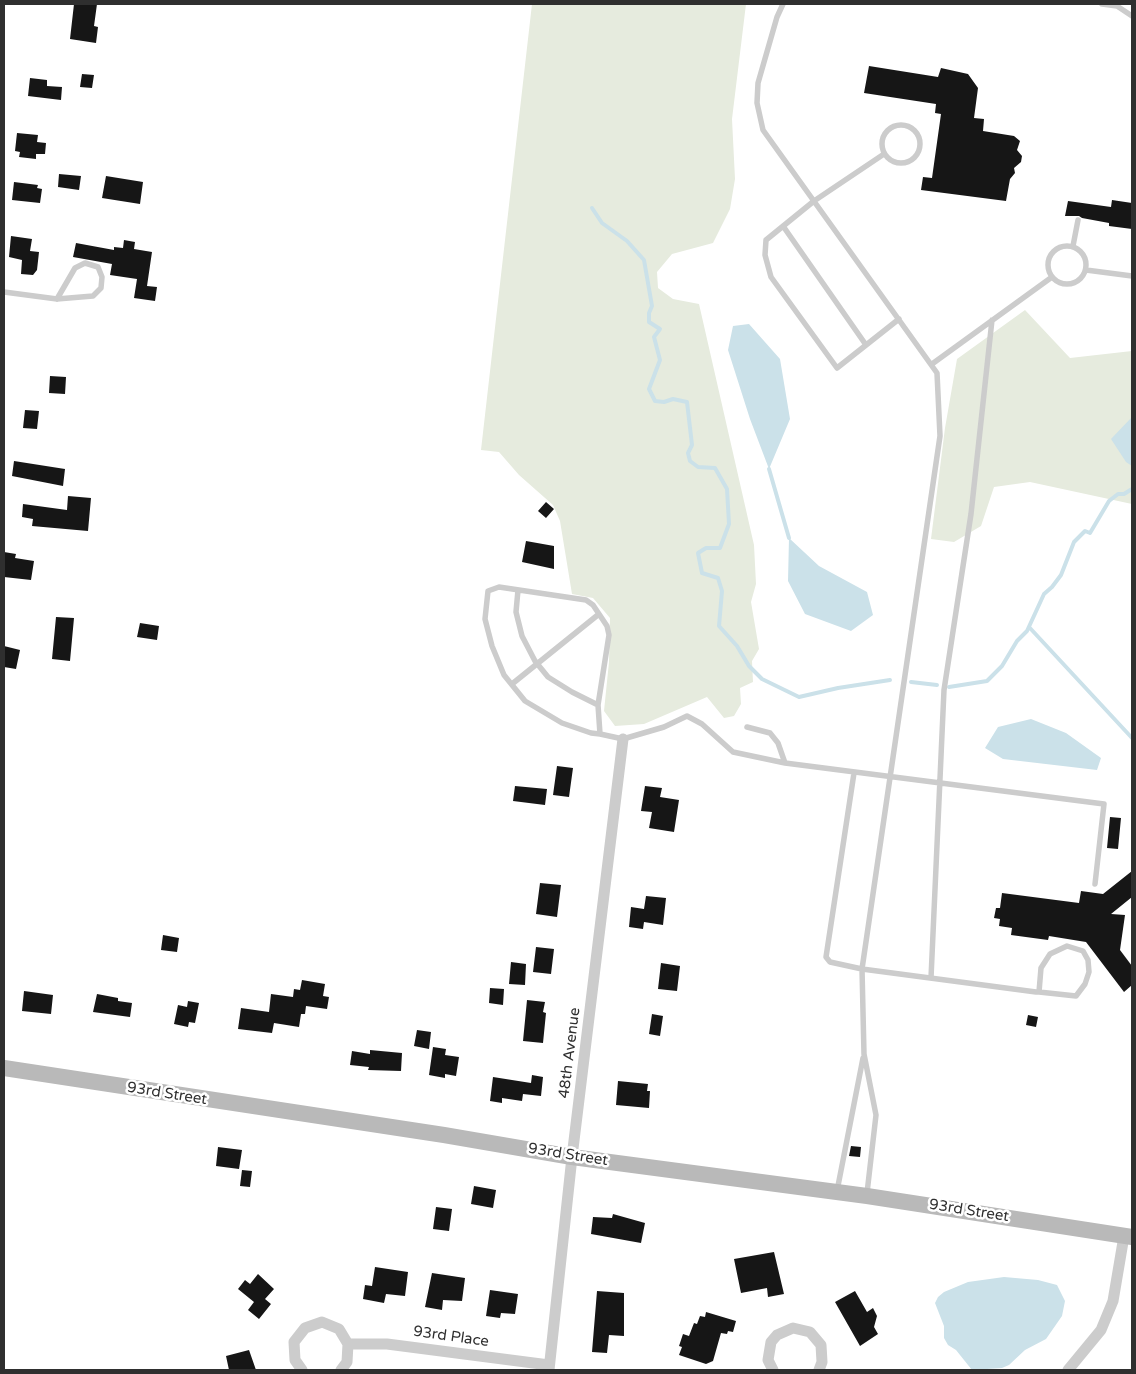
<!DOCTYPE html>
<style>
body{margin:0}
#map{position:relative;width:1136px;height:1374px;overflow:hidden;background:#fff;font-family:"Varela Round",sans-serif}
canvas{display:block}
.frame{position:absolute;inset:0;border:5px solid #2f2f2f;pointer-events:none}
</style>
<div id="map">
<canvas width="1136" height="1374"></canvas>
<div class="frame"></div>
</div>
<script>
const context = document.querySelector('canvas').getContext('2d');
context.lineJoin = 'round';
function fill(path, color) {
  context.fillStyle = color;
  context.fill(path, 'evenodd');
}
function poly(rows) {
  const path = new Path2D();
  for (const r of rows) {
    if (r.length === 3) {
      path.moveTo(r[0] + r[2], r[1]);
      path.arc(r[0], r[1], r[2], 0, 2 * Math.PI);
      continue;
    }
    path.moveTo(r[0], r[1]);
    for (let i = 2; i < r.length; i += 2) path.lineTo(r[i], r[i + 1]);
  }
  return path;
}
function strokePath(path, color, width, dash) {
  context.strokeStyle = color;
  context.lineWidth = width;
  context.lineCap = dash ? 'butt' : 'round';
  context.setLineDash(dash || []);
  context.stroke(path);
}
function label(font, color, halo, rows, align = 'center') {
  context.font = font + ' "Varela Round",sans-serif';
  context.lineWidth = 5;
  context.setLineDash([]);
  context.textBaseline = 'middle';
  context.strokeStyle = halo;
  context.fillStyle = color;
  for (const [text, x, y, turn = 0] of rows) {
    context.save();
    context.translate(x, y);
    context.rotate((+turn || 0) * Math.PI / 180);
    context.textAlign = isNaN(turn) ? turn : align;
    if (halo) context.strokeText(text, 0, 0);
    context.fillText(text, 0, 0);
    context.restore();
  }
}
const green = poly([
 [532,4,746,4,732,119,735,179,730,209,713,243,672,254,657,272,658,288,673,299,699,304,754,545,756,584,751,602,759,649,752,661,753,682,740,688,741,704,734,716,724,718,707,697,644,724,615,726,604,711,609,662,610,618,593,598,572,594,560,521,553,505,519,475,499,452,481,450],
 [1025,310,1070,358,1132,351,1132,504,1030,482,994,487,981,526,954,542,931,539,945,428,957,359]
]);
const water = poly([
 [749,324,780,359,790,419,769,469,750,419,728,350,733,326],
 [1132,417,1132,466,1126,462,1111,439],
 [789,538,819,566,867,592,873,615,851,631,805,614,788,581],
 [1031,719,1066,733,1101,758,1097,770,1003,759,985,748,998,727],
 [1004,1277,1038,1280,1057,1285,1065,1301,1062,1316,1046,1339,1025,1350,1009,1365,1002,1368,972,1370,956,1350,948,1345,944,1338,944,1326,935,1303,938,1297,944,1292,968,1282]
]);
const stream = poly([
 [592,208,602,223,627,241,644,260,652,306,649,313,649,322,660,329,654,337,660,360,649,389,655,401,664,402,673,399,687,402,692,445,688,453,690,461,698,467,715,468,727,489,729,524,720,548,706,548,698,553,702,573,718,578,722,591,719,626,737,646,749,666,762,679,799,697,838,688,890,680],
 [769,469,789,538],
 [1029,627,1132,738],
 [911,682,937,685],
 [949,687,987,681,1002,666,1017,641,1027,631,1044,594,1052,587,1061,575,1074,542,1085,531,1090,533,1109,501,1118,494,1124,494,1132,489]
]);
const building = poly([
 [74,4,97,4,94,26,98,27,96,43,70,39],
 [869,66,938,77,941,68,968,74,978,88,974,118,984,119,983,131,1014,136,1020,141,1017,150,1022,156,1021,162,1014,168,1015,173,1010,179,1006,201,921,190,923,177,932,178,941,114,935,113,936,104,864,93],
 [82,74,94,75,92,88,80,87],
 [30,78,47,80,47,86,62,87,61,100,28,96],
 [17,133,38,135,37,142,46,143,45,154,36,154,36,159,19,157,20,152,15,151],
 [59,174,81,176,79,190,58,187],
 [106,176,143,182,140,204,102,198],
 [14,182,38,185,37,188,42,189,40,203,12,200],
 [1112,200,1132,203,1132,229,1109,226,1109,223,1082,218,1079,216,1065,216,1068,201,1111,207],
 [11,236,32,239,30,251,39,252,37,270,33,275,21,274,22,260,9,257],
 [124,240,135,242,134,249,152,252,147,286,157,287,155,301,134,298,137,279,110,275,112,264,73,257,76,243,114,250,114,247,123,248],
 [50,376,66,377,65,394,49,393],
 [25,410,39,411,37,429,23,428],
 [14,461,65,469,63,486,12,476],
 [68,496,91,498,88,531,32,526,33,519,22,517,23,504,67,510],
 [546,502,554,509,546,518,538,511],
 [526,541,554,546,554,569,522,562],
 [4,552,16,554,15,558,34,561,31,580,4,577],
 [56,617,74,618,70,661,52,659],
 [140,623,159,626,157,640,137,637],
 [4,646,20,650,16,669,4,667],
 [557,766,573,768,569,797,553,795],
 [515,786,547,789,545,805,513,801],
 [645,786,662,788,660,797,679,800,674,832,649,828,652,812,641,811],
 [1110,817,1121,818,1118,849,1107,848],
 [1132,871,1132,897,1111,914,1125,915,1120,950,1132,966,1132,985,1124,992,1086,942,1049,936,1048,940,1011,935,1012,928,999,926,1000,919,994,918,996,908,1000,908,1002,893,1079,903,1081,891,1103,894],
 [540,883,561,885,557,917,536,914],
 [646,896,666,898,663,925,644,922,643,929,629,927,631,907,644,909],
 [163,935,179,938,177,952,161,950],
 [536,947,554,949,551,974,533,972],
 [511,962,526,964,525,985,509,984],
 [661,963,680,966,677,991,658,989],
 [302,980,325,984,323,996,329,997,327,1009,306,1006,305,1014,301,1014,299,1027,274,1023,272,1033,238,1029,241,1008,269,1012,271,994,293,997,294,989,300,990],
 [490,988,504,989,503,1005,489,1003],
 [24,991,53,995,51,1014,22,1011],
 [97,994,118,998,118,1001,132,1003,130,1017,93,1012],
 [527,1000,545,1002,543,1012,546,1013,543,1043,523,1041],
 [188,1001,199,1003,195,1023,189,1022,188,1027,174,1024,178,1005,187,1007],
 [652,1014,663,1016,660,1036,649,1034],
 [1028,1015,1038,1017,1036,1027,1026,1025],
 [417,1030,431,1032,429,1049,414,1046],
 [433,1047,446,1049,445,1055,459,1057,456,1076,445,1074,445,1078,429,1075],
 [370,1050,402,1053,401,1071,368,1070,369,1067,350,1065,352,1051,370,1054],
 [532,1075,543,1077,541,1096,523,1094,522,1101,502,1098,502,1103,490,1101,493,1077,531,1083],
 [618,1081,648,1084,647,1091,650,1091,649,1108,616,1105],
 [851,1146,861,1147,860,1157,849,1156],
 [218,1147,242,1150,239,1169,216,1166],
 [242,1170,252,1171,250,1187,240,1186],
 [474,1186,496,1190,493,1208,471,1204],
 [436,1207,452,1209,449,1231,433,1229],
 [613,1214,645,1223,641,1243,591,1234,593,1217,612,1218],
 [774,1252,784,1294,768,1297,767,1288,741,1293,734,1259],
 [375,1267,408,1272,405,1296,386,1294,384,1303,363,1299,365,1285,372,1286],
 [432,1273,465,1278,462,1301,443,1300,442,1310,425,1307],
 [258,1274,274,1289,265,1299,271,1304,259,1319,248,1310,254,1302,238,1289,245,1280,250,1284],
 [490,1290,518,1294,515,1314,501,1313,500,1318,486,1316],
 [597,1291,624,1293,624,1336,609,1335,607,1353,592,1352],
 [855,1291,867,1312,873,1308,877,1316,874,1327,878,1334,860,1346,835,1302],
 [706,1312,736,1321,733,1332,728,1331,727,1334,721,1333,713,1361,706,1364,679,1355,682,1347,679,1346,683,1334,689,1336,694,1323,697,1324,700,1316,705,1317],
 [249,1350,256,1370,229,1370,226,1356]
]);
const lane = poly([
 [783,4,777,17,758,83,757,103,763,130,937,373,940,436,862,969,864,1054,876,1115,867,1193],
 [1102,4,1117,6,1132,16],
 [901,144,19],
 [884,154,814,201,766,240,765,255,771,277,837,368,899,319],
 [783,226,866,345],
 [1067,265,19],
 [1073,246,1078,220],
 [1086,270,1132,276],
 [4,292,57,299,93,296,101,288,102,277,98,267,85,263,75,268,57,299],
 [932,364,1052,277],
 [518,590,516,612,522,636,535,661,548,677,572,692,598,705],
 [512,684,599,614],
 [747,727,770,733,778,743,785,763],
 [600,734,598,705,609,635,607,626,593,605,586,600,499,587,488,591,485,619,492,646,504,675,525,701,562,723,591,733,600,734,623,739,664,727,687,716,702,724,733,752,785,763,1104,804,1095,884],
 [854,773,826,957,830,962,862,969,1036,992,1039,992,1076,996,1085,984,1089,972,1088,960,1083,951,1067,946,1050,954,1041,968,1039,992],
 [931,978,944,690,971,514,992,320],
 [837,1191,863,1058]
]);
const street = poly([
 [348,1344,387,1344,549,1365],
 [302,1370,295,1360,294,1342,305,1328,322,1322,339,1329,348,1344,347,1362,341,1370],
 [549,1370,572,1157,623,739],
 [773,1370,768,1360,771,1342,777,1335,793,1328,810,1332,821,1345,822,1362,819,1370],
 [1068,1370,1101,1330,1113,1301,1124,1236]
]);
const secondary = poly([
 [4,1068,444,1135,572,1157,867,1196,1132,1237]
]);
const streetNames = [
 ["48th Avenue",570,1053,-83],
 ["93rd Street",167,1094,9],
 ["93rd Street",568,1155,9],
 ["93rd Street",969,1211,9],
 ["93rd Place",451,1337,8]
];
fill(green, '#e6ebde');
fill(water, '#cbe1e9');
strokePath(stream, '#cbe1e9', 4);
fill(building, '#161616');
strokePath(lane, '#ccc', 5.5);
strokePath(street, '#ccc', 11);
strokePath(secondary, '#b9b9b9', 16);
label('15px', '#2f2f2f', '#fff', streetNames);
</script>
